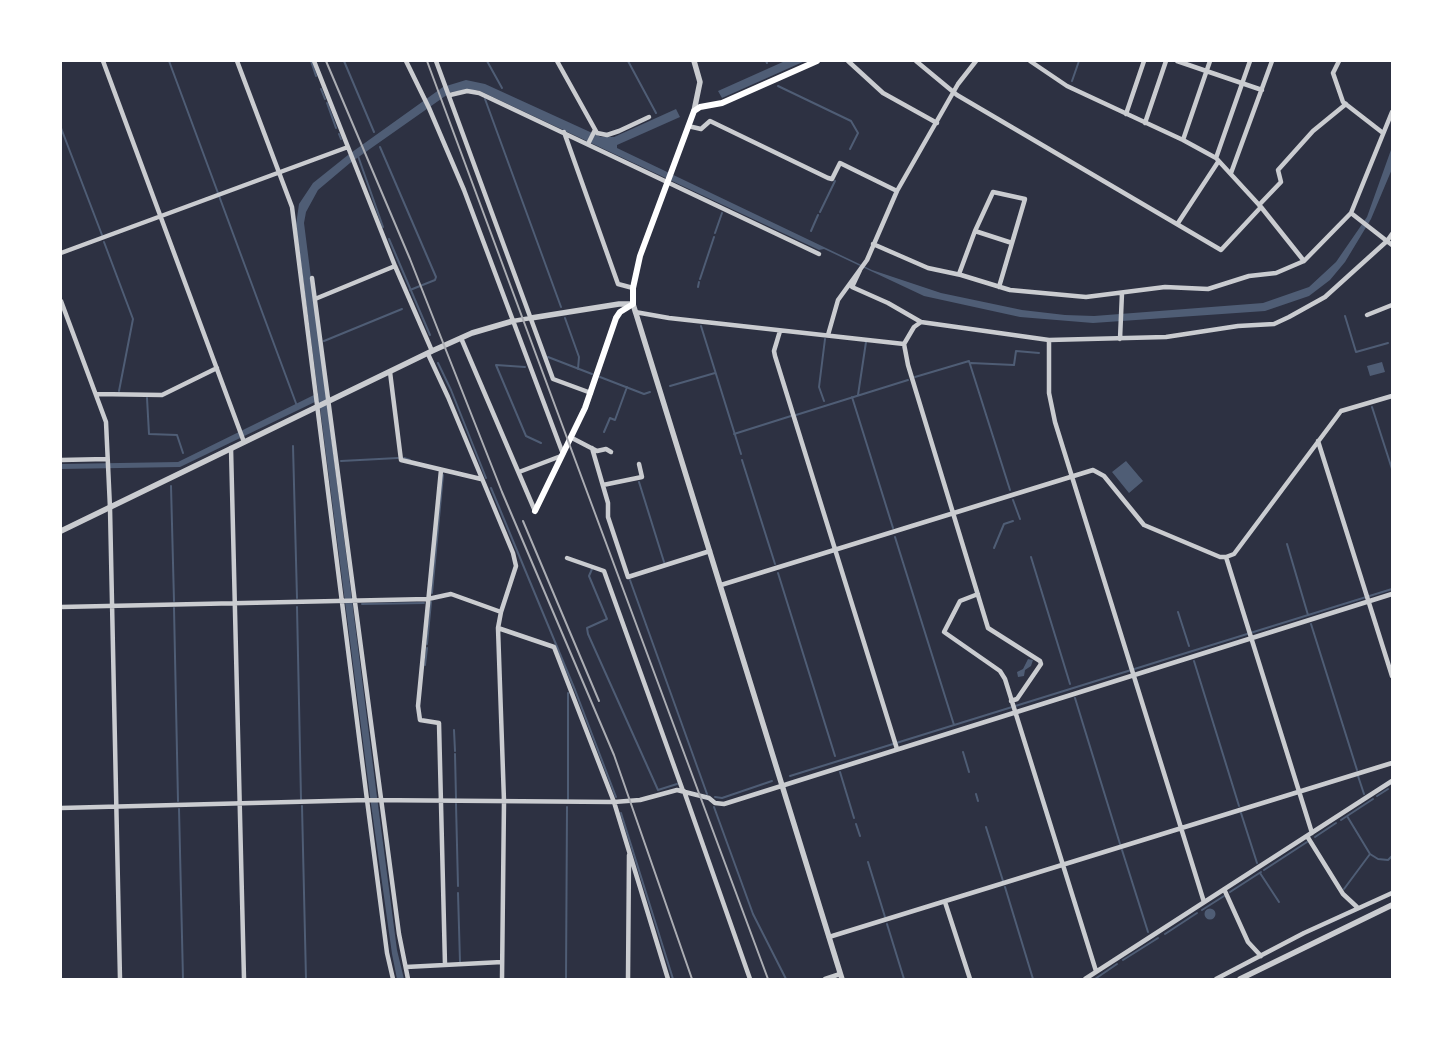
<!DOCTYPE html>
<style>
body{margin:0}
#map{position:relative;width:1453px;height:1040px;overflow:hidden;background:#2d3142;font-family:"Open Sans",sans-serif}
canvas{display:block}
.frame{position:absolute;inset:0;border:62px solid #fff;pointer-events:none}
</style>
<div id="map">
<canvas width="1453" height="1040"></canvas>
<div class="frame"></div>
</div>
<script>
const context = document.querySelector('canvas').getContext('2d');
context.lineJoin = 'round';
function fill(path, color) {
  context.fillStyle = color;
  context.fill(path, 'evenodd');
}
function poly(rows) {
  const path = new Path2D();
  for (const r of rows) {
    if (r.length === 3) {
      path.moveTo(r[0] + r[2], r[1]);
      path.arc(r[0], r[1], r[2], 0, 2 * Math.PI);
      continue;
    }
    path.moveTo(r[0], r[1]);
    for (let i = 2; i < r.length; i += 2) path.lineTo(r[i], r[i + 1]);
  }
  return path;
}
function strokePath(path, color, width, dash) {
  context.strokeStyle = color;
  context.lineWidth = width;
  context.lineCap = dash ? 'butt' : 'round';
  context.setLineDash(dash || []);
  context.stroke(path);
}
const water = poly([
 [785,61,805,61,722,98,718,91],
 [466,80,485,84,601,137,614,137,676,109,680,117,617,145,617,148,872,270,941,293,1022,310,1065,315,1094,316,1263,303,1309,287,1336,262,1367,217,1392,147,1392,169,1371,219,1345,262,1330,280,1309,296,1265,311,1093,323,1020,317,924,296,824,249,819,250,478,90,451,92,350,163,318,190,306,212,304,223,377,797,397,950,404,979,397,979,392,954,371,804,319,400,180,467,61,469,61,464,178,462,318,393,296,225,299,204,313,183,348,155,443,87],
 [1382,362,1385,372,1370,376,1367,366],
 [1126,461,1143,481,1129,493,1112,472],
 [1028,659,1033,660,1031,666,1025,670,1024,676,1018,677,1017,672,1023,669],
 [1210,914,5.5]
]);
const stream = poly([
 [169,61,297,406],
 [311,61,316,76],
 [344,61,374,132],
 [487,61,502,88],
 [628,61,656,113],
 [766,61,767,63],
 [1072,81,1079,61],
 [778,86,851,121,858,133,850,149],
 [321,89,325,99],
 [485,99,561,307],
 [327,103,336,128],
 [61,128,102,235],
 [339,134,341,139],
 [380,147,436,277,435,280,410,290],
 [358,156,383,227],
 [820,212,835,181],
 [811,231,818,215],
 [715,233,722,213],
 [389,239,430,335],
 [104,242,133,319,119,391],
 [700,279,714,237],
 [698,287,699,282],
 [1345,316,1356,352,1388,343],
 [565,318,579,357,578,369],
 [701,326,741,454],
 [324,341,402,309],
 [548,357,592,374],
 [438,363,451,390,486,478],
 [971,363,1014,365,1016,351,1039,353],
 [525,367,496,365,526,436,541,443],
 [600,377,644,394,650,392],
 [915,377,969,361,1010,490],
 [670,386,715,373],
 [858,395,866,342],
 [852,397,893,528],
 [147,398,149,434,177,435,183,453],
 [824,401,819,387,825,339],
 [1372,407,1392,469],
 [796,415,908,380],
 [604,432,610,418,615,420,627,387],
 [734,434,791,416],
 [293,446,297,598],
 [404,458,410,460],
 [742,460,775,564],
 [341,461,398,458],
 [639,482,664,562],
 [171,486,174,601],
 [491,488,575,690,616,797],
 [1013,500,1020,519],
 [895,537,954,725],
 [1287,544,1308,615],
 [994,548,1004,524,1013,521],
 [1031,557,1070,684],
 [592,569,589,576,607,619,587,628,588,634,658,790,677,784],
 [778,573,835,756],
 [630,580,707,794],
 [432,593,443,475],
 [362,604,424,603],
 [297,607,301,799],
 [174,608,178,801],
 [1178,612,1189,646],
 [1311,624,1357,770],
 [427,644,431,602],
 [1194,661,1239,806],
 [425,665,427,648],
 [1075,698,1120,844],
 [454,730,455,751],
 [963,752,969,772],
 [455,754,456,798],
 [840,772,854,818],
 [790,776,1392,589],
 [1358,776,1364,794],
 [976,794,978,801],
 [1377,796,1388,789],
 [715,797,722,798,772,781],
 [568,799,568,693],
 [456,804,458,886],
 [302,806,306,979],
 [714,807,753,914,786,979],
 [179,809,183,979],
 [621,813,673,979],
 [1241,813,1257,863],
 [1341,820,1373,799],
 [856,824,860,836],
 [986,827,1003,881],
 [1315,837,1336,823],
 [1122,850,1148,932],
 [1370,854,1378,859,1388,860,1392,856],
 [868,862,885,917],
 [1264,870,1307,842],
 [1260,873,1279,902],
 [1005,887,1033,979],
 [1344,889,1370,854,1347,816],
 [1230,892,1261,872],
 [458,893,460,962],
 [1202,910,1224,896],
 [887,924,904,979],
 [1165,934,1197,913],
 [1123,960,1158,938],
 [566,979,567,807],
 [1095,979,1117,964]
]);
const minor = poly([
 [103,61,244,442],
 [237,61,292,207,367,800,387,953,393,979],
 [314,61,395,266,432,351],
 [406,61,429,108,464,190,563,454],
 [436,61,553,379,591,393],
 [557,61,597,133,607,135,619,131,649,117],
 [848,61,883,93,937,123],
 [916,61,957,95,1221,250,1261,207],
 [1030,61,1067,86,1183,140,1216,158,1261,207,1304,261],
 [1177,61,1262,90],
 [1339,61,1333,73,1343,102,1383,133],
 [450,95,467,91,479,93,819,254],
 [1126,114,1144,61],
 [1145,123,1166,61],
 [688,126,701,129,710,121,828,178,832,179,840,163,897,191],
 [564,132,618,284,633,288],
 [1183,140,1210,61],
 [588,144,595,130],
 [1216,158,1250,61],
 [1231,173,1272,61],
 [1259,205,1281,182,1278,170,1313,131,1346,104],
 [1351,213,1392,245],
 [1178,223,1218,162],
 [873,244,928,268,961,275,1010,290,1086,297,1165,287,1208,289,1249,276,1276,273,1304,261,1351,213,1392,112],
 [61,253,348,147],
 [860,270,852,287,888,303,921,322,1049,340,1166,337,1238,326,1274,324,1289,317,1325,297,1387,241,1392,234],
 [959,274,975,231],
 [312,278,399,934,408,979],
 [999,287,1025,199,993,192,975,231,1012,243],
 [315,299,395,266],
 [61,301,106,422,110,508,120,979],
 [635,312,669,318,904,344,914,327,921,322],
 [1367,315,1392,305],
 [513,321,531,318],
 [780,331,774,351,775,356,897,749],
 [828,335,838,300,867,260,897,191,958,84,976,61],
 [461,338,535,511],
 [1120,339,1122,293],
 [1049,340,1049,393,1055,422,1204,902],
 [904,344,908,365,988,628,1040,661,1041,664,1017,699,1011,701],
 [428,354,448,397,513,553,516,566,501,612,498,628,504,801,502,979],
 [390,372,401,460,481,479],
 [96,394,162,395,217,368],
 [572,438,597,451,606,449,611,452],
 [1318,441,1392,676],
 [231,448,244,979],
 [592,448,608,503,608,517,628,577,710,551],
 [61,460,107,459],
 [441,470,418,706,420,720,439,723,445,965],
 [519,472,561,456],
 [603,485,642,477,639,464],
 [1226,557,1312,833],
 [567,558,604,571,683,791],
 [721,585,1093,470,1104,476,1144,525,1220,557,1226,557,1234,554,1341,411,1392,396],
 [978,594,960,601,944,632,1000,671,1005,679,1096,971],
 [61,607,428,599,451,594,501,612],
 [498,628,554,647,614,802,668,979],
 [684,791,750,979],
 [61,808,367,800,614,802,640,800,677,790,709,798,715,803,724,804,1392,594],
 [1307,836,1343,894,1357,907],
 [1224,889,1248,942,1261,956],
 [945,902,970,979],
 [829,937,1392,763],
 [406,967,502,962],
 [628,979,629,855],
 [825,979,840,974],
 [1085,979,1392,781],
 [1216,979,1304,933,1392,893]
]);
const tertiary = poly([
 [694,111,700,82,694,61],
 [531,318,619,304,633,304,842,979],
 [61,531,432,351,472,333,513,321],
 [1240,979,1392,905]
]);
const secondary = poly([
 [535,511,585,408,616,318,620,312,633,304,633,288,640,256,694,111,700,107,722,103,817,61]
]);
const rail = poly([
 [326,61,410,259,502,492,614,755,692,979],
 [427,61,768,979],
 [523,521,599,701]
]);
fill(water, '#4f5d75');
strokePath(stream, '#4f5d75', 2);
strokePath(minor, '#caccd0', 4.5);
strokePath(tertiary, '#caccd0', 5.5);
strokePath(secondary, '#fff', 6);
strokePath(rail, '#abadb3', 2);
</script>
